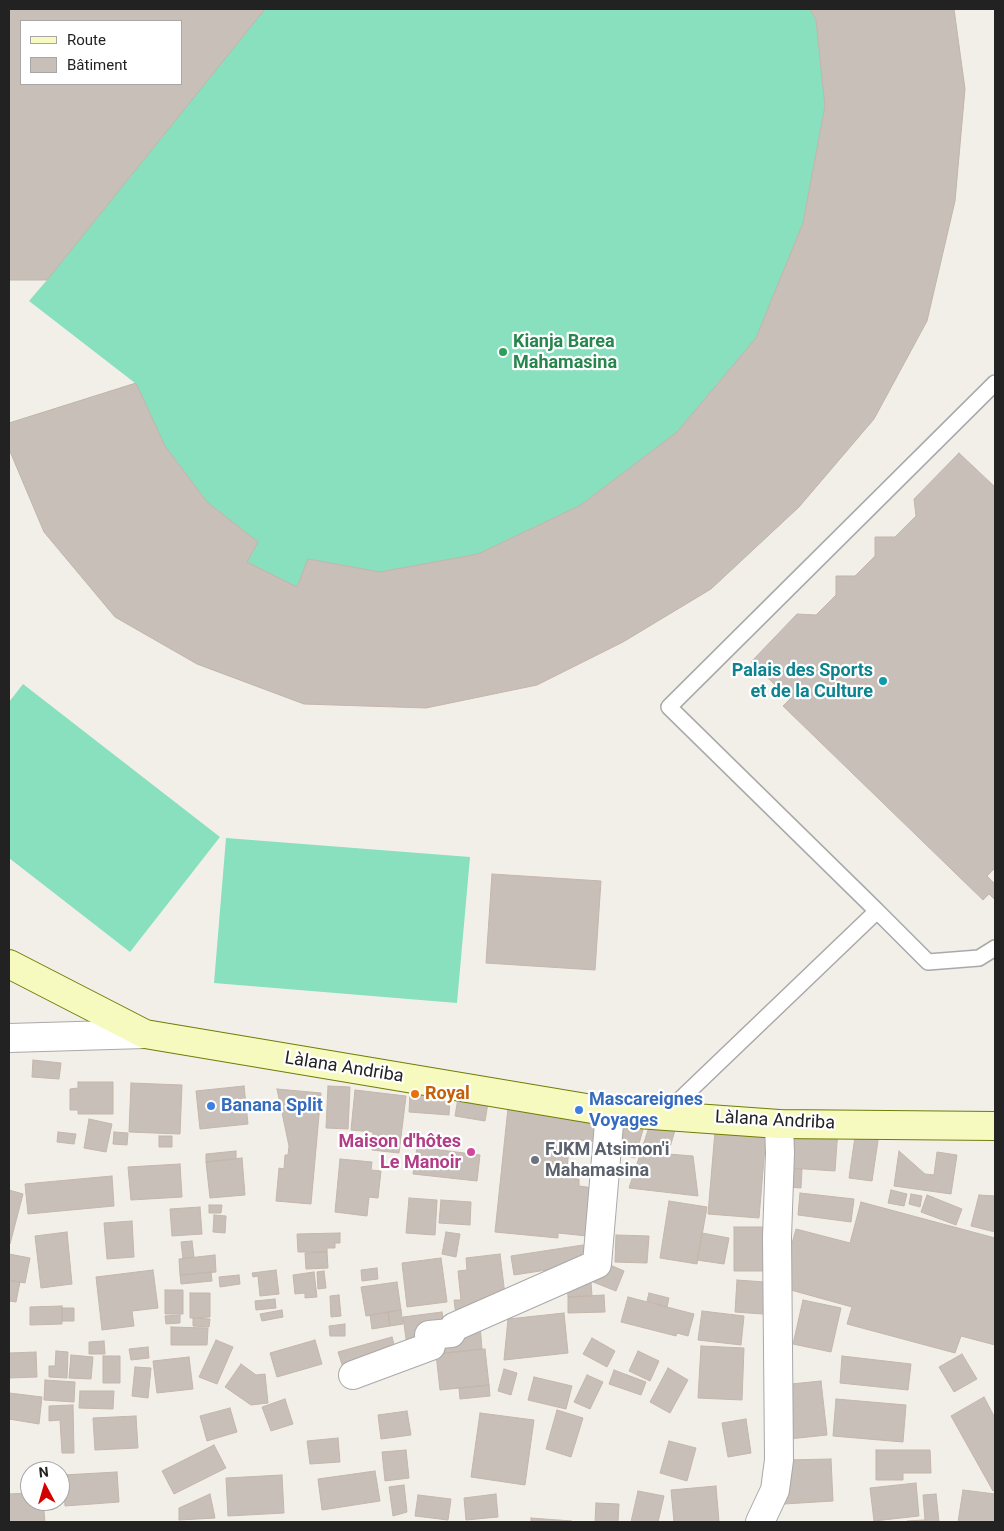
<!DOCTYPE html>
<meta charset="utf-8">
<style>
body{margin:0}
#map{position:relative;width:1004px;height:1531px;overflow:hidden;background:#f2efe9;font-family:Roboto,sans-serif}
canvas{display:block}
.frame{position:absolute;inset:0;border:10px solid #222;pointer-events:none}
.legend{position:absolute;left:20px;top:20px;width:162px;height:65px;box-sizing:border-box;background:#fff;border:1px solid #a7a7a7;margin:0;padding:6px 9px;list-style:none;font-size:15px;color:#222}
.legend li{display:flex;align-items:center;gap:10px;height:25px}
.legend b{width:25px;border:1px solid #a7a7a7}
.north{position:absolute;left:20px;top:1461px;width:50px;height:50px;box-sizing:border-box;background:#fff;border:1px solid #a7a7a7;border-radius:50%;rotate:354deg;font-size:14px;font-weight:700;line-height:20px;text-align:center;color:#222}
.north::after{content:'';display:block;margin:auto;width:18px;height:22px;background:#d40000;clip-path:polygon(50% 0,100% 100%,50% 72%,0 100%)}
</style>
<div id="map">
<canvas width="1004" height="1531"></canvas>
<div class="frame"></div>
<ul class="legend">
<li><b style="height:6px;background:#f7fabf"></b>Route</li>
<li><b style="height:14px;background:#c7bfb8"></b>Bâtiment</li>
</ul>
<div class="north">N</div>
</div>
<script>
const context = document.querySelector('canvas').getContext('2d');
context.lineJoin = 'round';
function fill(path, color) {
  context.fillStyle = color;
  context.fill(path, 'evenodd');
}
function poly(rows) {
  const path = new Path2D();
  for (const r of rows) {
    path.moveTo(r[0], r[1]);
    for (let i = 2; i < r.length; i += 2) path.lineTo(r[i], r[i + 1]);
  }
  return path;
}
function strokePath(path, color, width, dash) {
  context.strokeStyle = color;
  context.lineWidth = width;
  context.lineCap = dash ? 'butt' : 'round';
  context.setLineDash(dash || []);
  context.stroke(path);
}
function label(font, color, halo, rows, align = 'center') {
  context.font = font + ' Roboto,sans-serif';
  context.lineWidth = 4.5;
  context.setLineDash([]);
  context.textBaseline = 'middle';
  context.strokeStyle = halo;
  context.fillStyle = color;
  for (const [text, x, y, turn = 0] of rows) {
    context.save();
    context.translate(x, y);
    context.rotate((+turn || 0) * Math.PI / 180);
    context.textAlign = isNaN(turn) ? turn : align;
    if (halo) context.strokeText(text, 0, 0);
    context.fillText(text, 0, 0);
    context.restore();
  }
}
const pitch = poly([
 [9,9,954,9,965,89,955,201,927,321,874,419,799,507,711,589,623,642,304,704,197,664,115,617,44,532,9,449,9,423,135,383,29,301,47,280,9,280],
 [21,21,181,21,181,84,21,84],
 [23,684,220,837,130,952,9,858,9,702],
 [226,838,470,857,457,1003,214,983]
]);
const building = poly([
 [9,9,265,9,47,280,9,280,9,9],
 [21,21,181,21,181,84,21,84,21,21],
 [810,9,954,9,965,89,955,201,927,321,874,419,799,507,711,589,623,642,537,685,426,708,304,704,197,664,115,617,44,532,9,449,9,423,136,383,165,446,207,502,258,542,247,562,297,587,308,559,380,572,478,554,581,505,677,432,756,338,803,223,825,106,816,20,810,9],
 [959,453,995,487,995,868,987,876,995,884,995,900,989,894,983,900,783,706,790,699,751,662,797,614,816,615,836,595,836,576,855,576,875,556,875,537,895,537,916,516,914,499,959,453],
 [492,874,601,881,595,970,486,963,492,874],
 [33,1060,61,1063,59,1079,32,1077,33,1060],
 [78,1082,113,1082,113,1114,78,1114,78,1110,70,1110,70,1089,78,1088,78,1082],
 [131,1083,182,1085,180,1134,129,1132,131,1083],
 [244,1086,248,1124,200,1129,196,1091,244,1086],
 [328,1086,350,1087,348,1129,326,1128,328,1086],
 [277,1089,321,1093,311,1204,276,1201,279,1168,284,1169,285,1155,288,1155,289,1146,277,1089],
 [355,1090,406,1096,399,1153,372,1150,373,1132,351,1130,355,1090],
 [410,1094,450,1097,449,1115,409,1112,410,1094],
 [458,1098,488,1103,485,1121,455,1116,458,1098],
 [508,1108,603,1117,600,1142,570,1139,566,1178,579,1179,579,1186,601,1189,597,1237,558,1233,558,1238,495,1232,508,1108],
 [653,1115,678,1120,668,1154,693,1156,698,1196,629,1188,653,1115],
 [89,1119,112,1124,106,1152,84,1148,89,1119],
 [617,1120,644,1126,635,1158,609,1151,617,1120],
 [794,1125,838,1129,835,1171,790,1168,794,1125],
 [856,1130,879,1134,872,1181,849,1178,856,1130],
 [715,1131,766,1135,759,1218,708,1214,715,1131],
 [58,1132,76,1134,74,1144,57,1142,58,1132],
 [114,1132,128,1133,127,1145,113,1144,114,1132],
 [159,1136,172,1136,172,1147,159,1147,159,1136],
 [417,1147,480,1155,477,1181,413,1174,417,1147],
 [236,1151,236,1159,206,1162,206,1154,236,1151],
 [899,1151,925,1174,934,1175,937,1152,957,1155,951,1194,894,1186,899,1151],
 [242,1158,245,1195,210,1198,206,1162,242,1158],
 [340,1159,372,1162,371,1170,381,1171,378,1198,369,1197,367,1216,335,1212,340,1159],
 [180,1164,182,1197,131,1200,128,1167,180,1164],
 [790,1168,802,1169,801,1188,789,1187,790,1168],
 [112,1176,114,1206,28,1214,25,1184,112,1176],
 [9,1190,23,1194,10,1244,9,1243,9,1190],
 [891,1190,907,1194,904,1206,888,1203,891,1190],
 [800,1193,854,1199,851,1222,798,1215,800,1193],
 [911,1194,922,1196,920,1207,909,1204,911,1194],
 [927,1195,962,1209,956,1225,921,1212,927,1195],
 [979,1195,995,1196,995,1232,971,1226,979,1195],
 [409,1198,437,1200,435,1235,406,1233,409,1198],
 [441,1200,471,1202,470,1225,439,1223,441,1200],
 [669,1201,707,1207,697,1264,660,1258,669,1201],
 [861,1202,995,1238,995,1345,961,1336,955,1353,847,1324,852,1307,780,1287,796,1229,850,1243,861,1202],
 [209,1205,222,1205,221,1213,209,1213,209,1205],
 [200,1207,202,1234,172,1236,170,1209,200,1207],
 [214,1215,226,1216,225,1233,213,1232,214,1215],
 [132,1221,134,1257,107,1259,104,1223,132,1221],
 [734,1227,766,1227,765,1271,734,1271,734,1227],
 [67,1232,72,1284,41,1288,35,1236,67,1232],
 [446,1232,460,1234,456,1257,442,1254,446,1232],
 [340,1233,340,1243,335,1243,335,1248,327,1248,327,1252,298,1252,297,1234,340,1233],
 [702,1233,729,1238,724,1264,697,1260,702,1233],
 [616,1235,649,1236,647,1263,615,1262,616,1235],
 [192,1241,194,1257,183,1259,181,1242,192,1241],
 [583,1245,586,1264,514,1275,511,1256,583,1245],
 [327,1252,328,1268,306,1269,305,1253,327,1252],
 [9,1254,30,1258,25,1283,9,1280,9,1254],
 [500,1254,505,1295,456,1315,454,1300,461,1300,458,1271,467,1270,466,1258,500,1254],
 [215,1255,216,1272,180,1275,179,1259,215,1255],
 [441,1258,447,1302,407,1307,402,1263,441,1258],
 [601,1261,624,1271,616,1291,593,1282,601,1261],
 [377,1268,378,1279,362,1281,361,1270,377,1268],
 [153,1270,158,1308,132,1311,134,1326,102,1330,96,1277,153,1270],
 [276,1270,279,1294,260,1296,258,1276,253,1277,252,1273,276,1270],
 [324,1271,326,1288,318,1289,317,1272,324,1271],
 [211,1272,212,1281,181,1284,180,1275,211,1272],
 [314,1272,317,1297,305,1298,305,1293,295,1294,293,1275,314,1272],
 [239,1275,240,1284,220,1287,219,1277,239,1275],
 [9,1280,20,1282,16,1302,9,1301,9,1280],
 [737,1280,765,1282,763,1314,735,1312,737,1280],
 [397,1282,401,1310,366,1316,361,1287,397,1282],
 [591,1282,592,1296,568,1297,567,1283,591,1282],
 [165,1290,183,1290,183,1314,165,1314,165,1290],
 [190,1293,210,1293,210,1317,190,1318,190,1293],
 [649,1293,669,1298,667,1307,647,1301,649,1293],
 [339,1295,341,1316,331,1317,330,1296,339,1295],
 [604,1295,605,1312,568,1313,568,1297,604,1295],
 [628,1297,694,1314,688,1336,677,1333,676,1336,621,1322,628,1297],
 [275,1299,276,1308,256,1310,255,1301,275,1299],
 [803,1300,841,1308,831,1352,793,1344,803,1300],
 [62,1306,62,1324,30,1325,30,1307,62,1306],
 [62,1308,74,1308,74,1321,62,1321,62,1308],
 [282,1310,283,1317,262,1321,260,1314,282,1310],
 [401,1310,403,1324,390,1326,388,1312,401,1310],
 [702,1311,744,1316,741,1345,698,1340,702,1311],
 [388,1312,390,1326,372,1329,370,1315,388,1312],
 [442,1312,445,1330,407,1346,403,1317,442,1312],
 [564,1313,568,1353,504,1360,508,1319,564,1313],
 [180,1315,180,1323,166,1324,165,1316,180,1315],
 [193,1318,210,1319,209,1327,193,1326,193,1318],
 [345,1324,345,1336,330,1336,329,1326,345,1324],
 [480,1325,482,1349,436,1354,435,1337,480,1325],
 [171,1327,208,1328,207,1345,171,1345,171,1327],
 [392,1337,395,1348,345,1374,338,1352,392,1337],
 [592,1338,615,1351,607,1367,583,1354,592,1338],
 [216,1340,233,1347,217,1384,199,1377,216,1340],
 [315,1340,322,1364,277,1377,270,1353,315,1340],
 [104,1341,105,1354,89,1354,89,1342,104,1341],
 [701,1346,744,1348,742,1400,698,1398,701,1346],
 [148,1347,149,1358,131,1360,129,1349,148,1347],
 [485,1349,489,1385,440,1390,436,1354,485,1349],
 [56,1351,68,1352,67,1378,49,1377,49,1366,55,1366,56,1351],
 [638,1351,659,1361,650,1381,629,1371,638,1351],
 [36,1352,37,1377,9,1378,9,1353,36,1352],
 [962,1354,977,1379,954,1392,939,1367,962,1354],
 [71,1355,93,1357,91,1379,69,1378,71,1355],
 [103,1356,120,1356,120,1383,103,1383,103,1356],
 [842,1356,911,1364,908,1390,840,1383,842,1356],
 [189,1357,193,1389,157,1393,153,1361,189,1357],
 [241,1364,256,1375,265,1374,268,1403,251,1405,225,1387,241,1364],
 [135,1367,151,1368,148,1398,132,1396,135,1367],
 [668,1368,688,1380,670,1413,650,1402,668,1368],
 [504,1369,517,1373,511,1395,498,1391,504,1369],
 [614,1370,646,1382,641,1395,609,1384,614,1370],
 [587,1375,603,1382,590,1409,574,1402,587,1375],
 [534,1377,572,1386,566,1409,528,1400,534,1377],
 [45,1380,75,1382,74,1402,44,1400,45,1380],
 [821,1381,827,1435,789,1439,785,1401,792,1400,791,1384,821,1381],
 [489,1385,490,1396,460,1399,459,1388,489,1385],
 [80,1391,114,1391,113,1409,79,1408,80,1391],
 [9,1393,42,1397,39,1424,9,1419,9,1393],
 [984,1397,995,1418,995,1490,993,1491,951,1416,984,1397],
 [285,1399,293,1424,271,1431,262,1407,285,1399],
 [836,1399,906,1405,903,1442,833,1436,836,1399],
 [73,1405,74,1453,62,1453,60,1420,49,1421,49,1406,73,1405],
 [230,1408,237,1432,207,1441,200,1416,230,1408],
 [557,1410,583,1418,571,1457,546,1449,557,1410],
 [407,1411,411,1435,381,1439,378,1415,407,1411],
 [480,1413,534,1420,525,1485,471,1477,480,1413],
 [136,1416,138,1448,95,1450,93,1418,136,1416],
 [746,1419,751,1453,728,1457,722,1423,746,1419],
 [338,1438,340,1462,310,1464,307,1441,338,1438],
 [669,1441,696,1448,687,1481,660,1473,669,1441],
 [214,1445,226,1468,174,1494,162,1471,214,1445],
 [406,1450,409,1478,385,1481,382,1452,406,1450],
 [876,1450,930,1450,931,1473,903,1473,903,1480,876,1480,876,1450],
 [831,1459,833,1501,784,1504,783,1482,787,1460,831,1459],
 [375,1471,380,1501,322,1510,318,1479,375,1471],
 [117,1472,119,1502,65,1506,63,1475,117,1472],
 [282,1475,284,1513,228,1516,226,1478,282,1475],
 [916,1483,919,1516,874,1521,870,1488,916,1483],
 [404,1485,407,1512,393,1516,389,1487,404,1485],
 [716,1486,719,1522,674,1522,671,1490,716,1486],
 [963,1490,995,1494,995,1522,958,1522,963,1490],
 [638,1491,664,1496,658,1522,631,1522,638,1491],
 [30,1493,30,1501,43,1501,45,1522,9,1522,9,1494,30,1493],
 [210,1494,215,1518,179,1520,179,1508,210,1494],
 [496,1494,498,1517,466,1520,464,1498,496,1494],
 [936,1494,939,1522,907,1522,907,1521,925,1520,923,1495,936,1494],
 [418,1495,451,1499,448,1520,415,1516,418,1495],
 [596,1503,619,1504,618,1522,595,1522,596,1503],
 [531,1518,572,1521,572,1522,531,1522,531,1518]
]);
const lane = poly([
 [877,911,928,962,979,958,995,948],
 [664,1115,877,911,669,707,995,383]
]);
const street = poly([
 [9,1038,145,1034],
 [353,1375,431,1346,429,1335,451,1333,454,1327,597,1264,610,1112],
 [760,1522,775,1490,779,1460,777,1237,780,1153,779,1124]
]);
const secondary = poly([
 [9,964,145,1034,610,1112,779,1124,995,1126]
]);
const markers = [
 [503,352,5,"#2e9e5b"],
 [883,681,5,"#0f9aa8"],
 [415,1094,5,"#e8710a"],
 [211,1106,5,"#3f7fe0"],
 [579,1110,5,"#3f7fe0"],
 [471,1152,5,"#d1479c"],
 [535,1160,5,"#6b7280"]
];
const leisureNames = [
 ["Kianja Barea",513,342],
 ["Mahamasina",513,363]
];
const cultureNames = [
 ["Palais des Sports",873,671],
 ["et de la Culture",873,692]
];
const streetNames = [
 ["Làlana Andriba",344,1068,9],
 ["Làlana Andriba",775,1121,3]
];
const foodNames = [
 ["Royal",425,1094]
];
const shopNames = [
 ["Mascareignes",589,1100],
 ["Voyages",589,1121],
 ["Banana Split",221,1106]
];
const hotelNames = [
 ["Maison d'hôtes",461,1142],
 ["Le Manoir",461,1163]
];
const worshipNames = [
 ["FJKM Atsimon'i",545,1150],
 ["Mahamasina",545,1171]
];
fill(pitch, '#88e0be');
fill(building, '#c7bfb8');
strokePath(building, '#c4b6ab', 1);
strokePath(lane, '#a9a9a9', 18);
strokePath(street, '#a9a9a9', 30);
strokePath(secondary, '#707d05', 30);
strokePath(lane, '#fff', 15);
strokePath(street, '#fff', 28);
strokePath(secondary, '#f7fabf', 28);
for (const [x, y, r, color] of markers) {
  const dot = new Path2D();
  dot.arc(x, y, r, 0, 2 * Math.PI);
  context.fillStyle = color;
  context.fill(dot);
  strokePath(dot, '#fff', 2);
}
label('bold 18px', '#27864d', '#fff', leisureNames, 'left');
label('bold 18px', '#0d838f', '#fff', cultureNames, 'right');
label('18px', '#222', '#fff', streetNames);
label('bold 18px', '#c56008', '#fff', foodNames, 'left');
label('bold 18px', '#366cbe', '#fff', shopNames, 'left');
label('bold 18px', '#b23c85', '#fff', hotelNames, 'right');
label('bold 18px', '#5b616d', '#fff', worshipNames, 'left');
</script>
